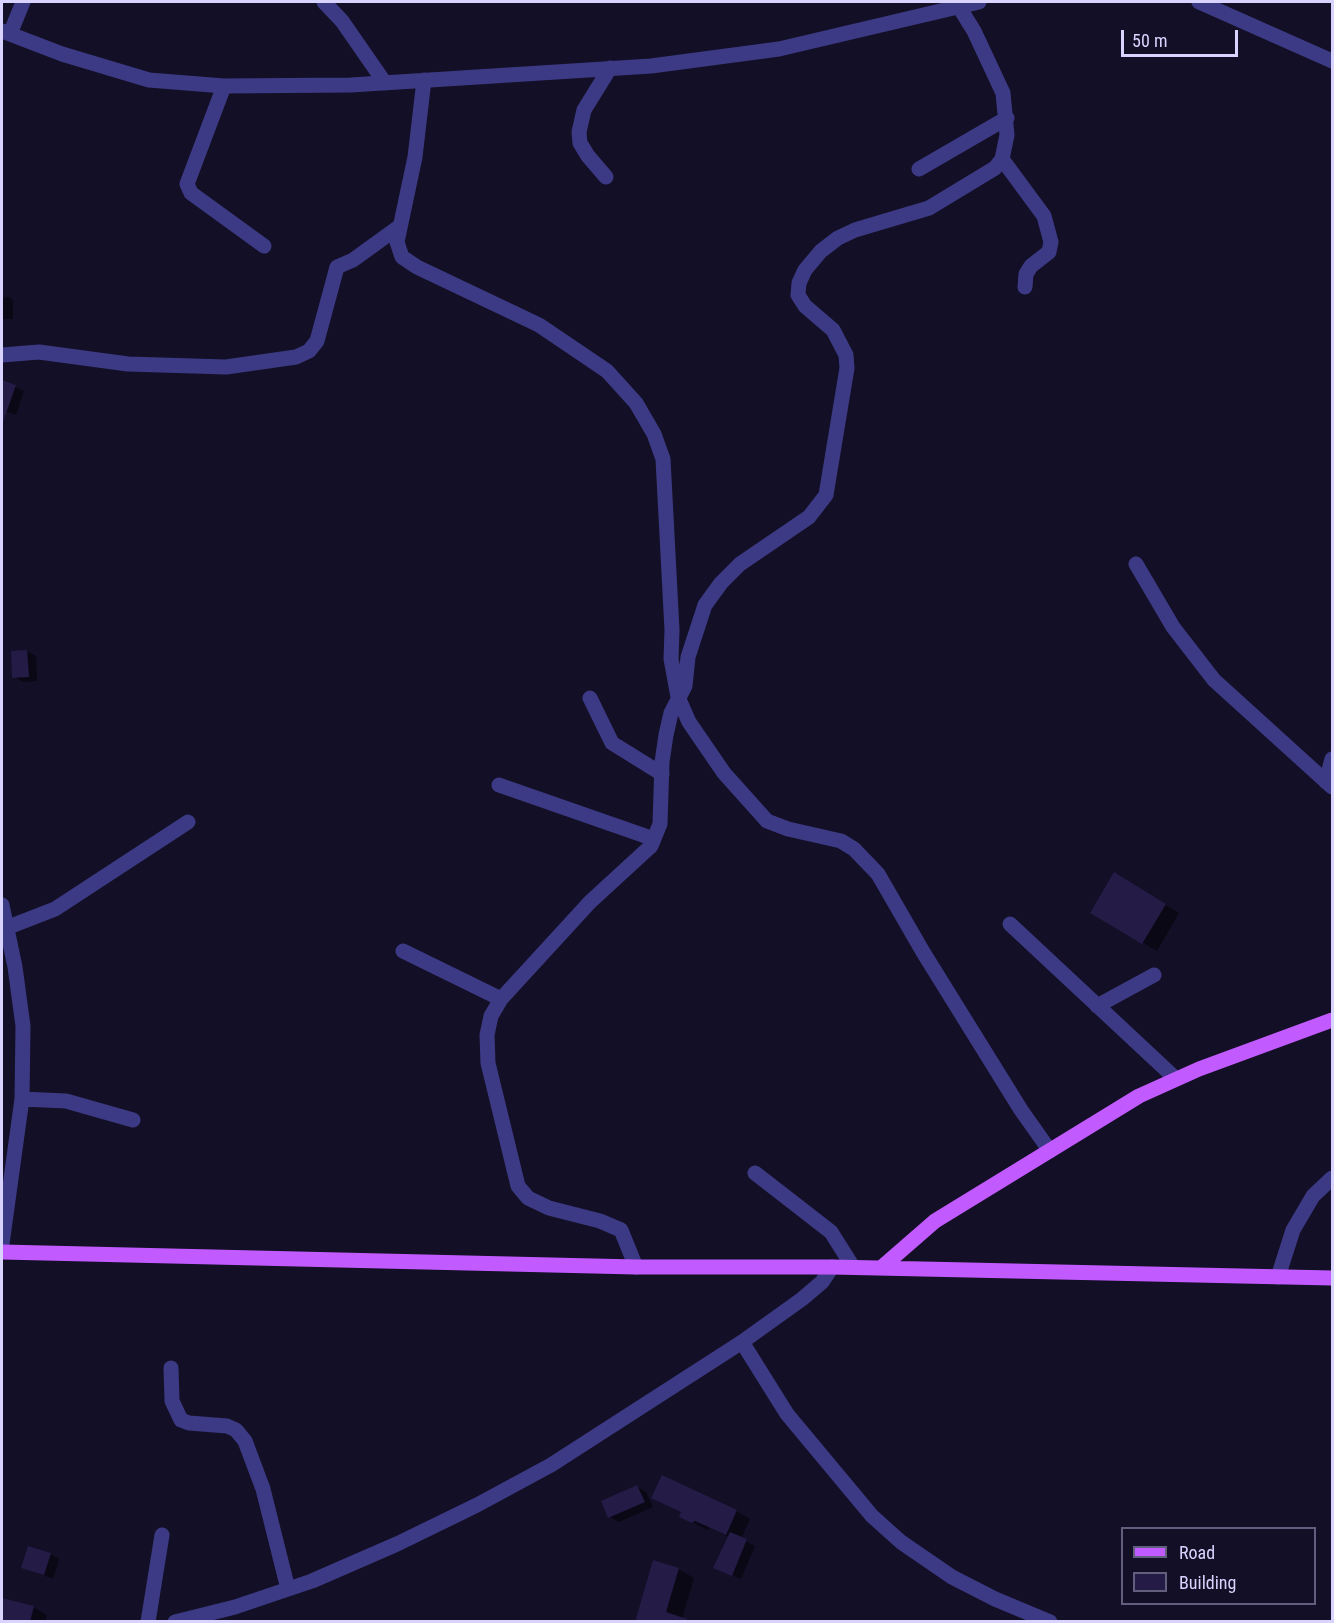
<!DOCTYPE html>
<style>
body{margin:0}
#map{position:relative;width:1334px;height:1623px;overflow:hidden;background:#130f26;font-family:"Roboto Condensed",sans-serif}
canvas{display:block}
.frame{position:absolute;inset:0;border:3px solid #d9d4ff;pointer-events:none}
.legend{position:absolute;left:1121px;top:1527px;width:195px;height:78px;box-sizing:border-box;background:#130f26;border:2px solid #625e7d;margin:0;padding:8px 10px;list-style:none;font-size:18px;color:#d9d4ff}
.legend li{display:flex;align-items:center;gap:12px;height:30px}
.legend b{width:30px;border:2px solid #625e7d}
.scale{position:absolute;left:1121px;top:30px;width:117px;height:27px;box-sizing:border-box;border:3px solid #d9d4ff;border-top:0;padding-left:8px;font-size:18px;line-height:21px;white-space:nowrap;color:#d9d4ff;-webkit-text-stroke:4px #130f26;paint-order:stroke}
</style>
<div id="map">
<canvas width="1334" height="1623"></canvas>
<div class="frame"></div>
<ul class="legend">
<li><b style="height:8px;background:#c25bff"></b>Road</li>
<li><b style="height:16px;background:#241b47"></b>Building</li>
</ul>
<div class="scale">50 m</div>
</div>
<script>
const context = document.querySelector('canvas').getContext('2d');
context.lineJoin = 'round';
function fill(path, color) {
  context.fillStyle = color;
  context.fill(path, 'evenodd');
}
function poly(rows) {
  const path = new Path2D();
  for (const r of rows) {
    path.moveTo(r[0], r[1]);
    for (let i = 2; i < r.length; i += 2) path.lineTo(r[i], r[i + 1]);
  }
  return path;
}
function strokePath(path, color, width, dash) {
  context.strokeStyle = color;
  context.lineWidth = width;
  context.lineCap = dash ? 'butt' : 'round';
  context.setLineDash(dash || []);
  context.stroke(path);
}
const shadow = poly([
 [9,297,13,300,13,319,3,319,2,298],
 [2,381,24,391,16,415,2,410],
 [27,651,36,656,37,681,23,682,14,677],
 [1114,874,1179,913,1157,951,1092,912],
 [637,1487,646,1492,653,1507,619,1522,610,1517,603,1502],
 [736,1511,750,1519,741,1539,755,1546,741,1579,724,1572,729,1537,710,1528,707,1530,681,1516],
 [50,1554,59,1559,53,1579,23,1567],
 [678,1569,694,1578,682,1619,691,1622,636,1622],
 [2,1600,33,1607,47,1615,45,1622,2,1622]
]);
const building = poly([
 [2,380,16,385,3,422,2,421],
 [27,650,29,677,12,678,11,651],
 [1114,872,1166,904,1142,944,1090,913],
 [662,1475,737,1510,726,1535,695,1521,692,1523,679,1517,681,1512,651,1498],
 [637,1485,645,1502,608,1518,601,1501],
 [730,1532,747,1539,732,1576,713,1568],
 [28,1546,51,1553,44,1575,21,1568],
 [653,1560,679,1568,666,1612,687,1619,687,1622,635,1622],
 [2,1598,34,1606,30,1622,2,1622]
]);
const minor = poly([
 [324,2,342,21,385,83],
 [1199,2,1332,61],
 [2,31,62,54,149,80,224,86,351,85,651,66,779,49,979,2],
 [10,34,23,2],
 [424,80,415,157,397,242,402,257,417,267,539,325,607,371,636,403,654,434,663,459,672,630,671,659,678,697,689,722,724,773,767,821,788,829,841,841,854,849,878,874,923,952,1021,1110,1050,1151],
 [224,86,187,184,191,193,264,246],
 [1002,159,1044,216,1051,242,1049,252,1031,266,1026,274,1025,287],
 [919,169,1007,118],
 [606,177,588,156,580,143,579,132,584,110,610,68],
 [2,355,39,352,128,364,226,367,296,357,309,351,317,341,337,267,353,260,400,226],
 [1136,564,1173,627,1214,680,1332,787],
 [590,698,612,743,662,774],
 [1326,782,1332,759],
 [499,785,654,839],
 [2,905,15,967,23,1026,22,1099,2,1244],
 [1010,924,1176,1079],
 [6,928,55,909,188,822],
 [403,951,501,999],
 [1097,1006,1154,975],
 [22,1099,66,1101,133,1120],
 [755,1173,831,1232,853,1267],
 [636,1267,621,1230,600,1221,549,1208,528,1198,518,1186,488,1063,487,1035,491,1016,501,999,590,902,651,846,660,824,662,762,666,735,671,713,685,686,688,657,705,605,721,583,740,564,809,517,826,495,847,368,846,355,833,330,805,306,798,295,799,283,805,270,821,251,838,238,855,230,929,208,995,168,1002,159,1007,135,1003,93,974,31,956,2],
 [1278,1277,1293,1230,1313,1196,1332,1178],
 [742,1342,787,1414,872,1516,901,1542,952,1577,995,1599,1050,1622],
 [171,1368,172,1401,181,1420,189,1423,227,1426,236,1430,245,1441,263,1489,288,1589],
 [148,1622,162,1535],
 [175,1622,235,1607,312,1581,397,1544,477,1505,551,1465,742,1342,802,1299,822,1282,832,1267]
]);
const major = poly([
 [2,1252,636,1267,832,1267,1332,1278],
 [881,1268,935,1221,1139,1096,1199,1069,1332,1020]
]);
fill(shadow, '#0007');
fill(building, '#241b47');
strokePath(minor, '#3d3a85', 15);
strokePath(major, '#c25bff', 15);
</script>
